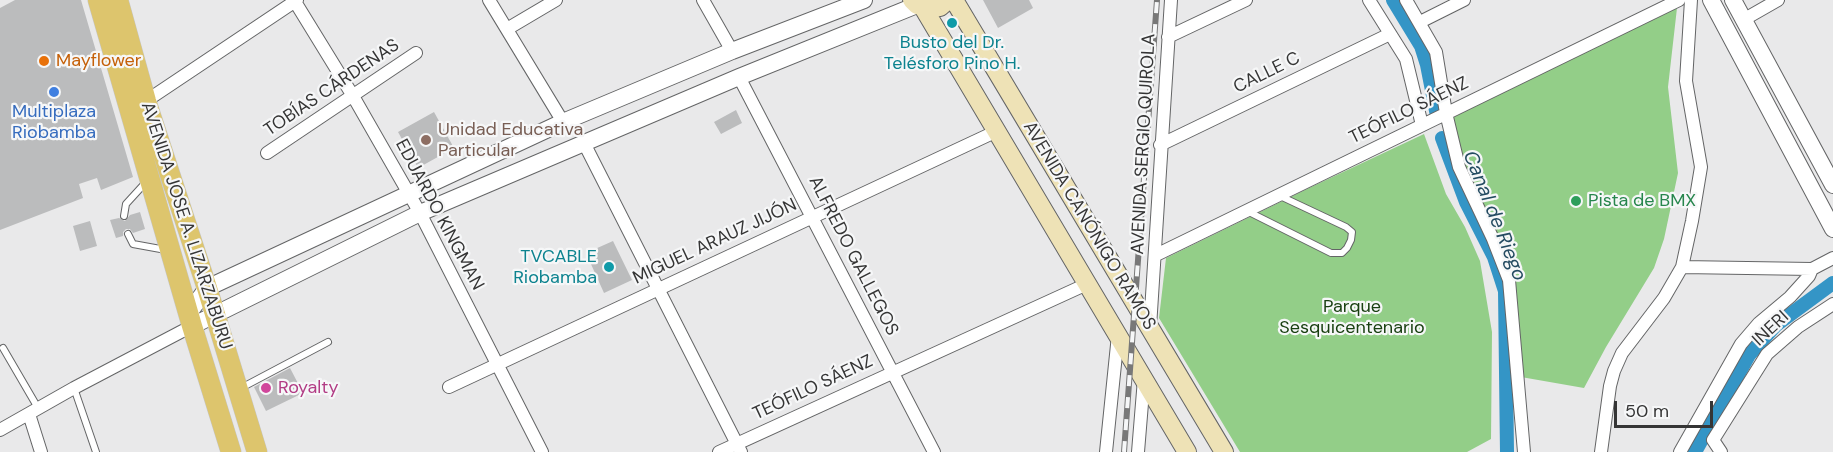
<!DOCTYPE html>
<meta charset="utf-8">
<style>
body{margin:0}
#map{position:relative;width:1833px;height:452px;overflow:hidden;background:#e9e9ea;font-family:"DM Sans",sans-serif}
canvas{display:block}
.scale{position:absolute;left:1614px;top:401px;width:99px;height:27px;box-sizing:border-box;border:3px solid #353535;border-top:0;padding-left:8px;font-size:18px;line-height:21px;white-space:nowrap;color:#353535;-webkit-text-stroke:4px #f6f7f8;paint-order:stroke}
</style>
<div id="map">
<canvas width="1833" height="452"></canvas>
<div class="scale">50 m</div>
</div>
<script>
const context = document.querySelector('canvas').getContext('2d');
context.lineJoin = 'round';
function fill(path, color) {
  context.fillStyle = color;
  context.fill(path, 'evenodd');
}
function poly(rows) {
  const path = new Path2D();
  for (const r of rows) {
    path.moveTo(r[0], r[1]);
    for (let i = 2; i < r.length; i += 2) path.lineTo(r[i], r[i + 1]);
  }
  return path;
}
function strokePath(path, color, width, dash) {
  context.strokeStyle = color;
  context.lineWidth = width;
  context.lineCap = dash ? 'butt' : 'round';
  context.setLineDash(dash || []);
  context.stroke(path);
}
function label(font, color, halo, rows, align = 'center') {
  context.font = font + ' "DM Sans",sans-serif';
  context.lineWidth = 4.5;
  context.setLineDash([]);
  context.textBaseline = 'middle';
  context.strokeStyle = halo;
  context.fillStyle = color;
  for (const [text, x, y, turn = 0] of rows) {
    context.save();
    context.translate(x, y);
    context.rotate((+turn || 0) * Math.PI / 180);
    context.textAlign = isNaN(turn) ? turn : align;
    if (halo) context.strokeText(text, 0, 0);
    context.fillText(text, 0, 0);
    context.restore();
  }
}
const green = poly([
 [1677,8,1668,87,1678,173,1664,239,1654,268,1606,347,1584,388,1521,377,1513,281,1465,166,1453,116],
 [1424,134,1446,194,1465,227,1480,261,1492,332,1491,439,1467,452,1240,452,1159,318,1166,258,1309,188]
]);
const canal = poly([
 [1393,0,1421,46,1427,65,1437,116],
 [1442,138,1466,202,1494,257,1505,291,1507,452],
 [1695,452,1749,355,1776,325,1833,283]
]);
const building = poly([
 [15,0,81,0,133,177,101,190,97,178,79,184,83,198,0,230,0,8],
 [983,0,1029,0,1033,8,998,28],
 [736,110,742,123,721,134,714,122],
 [434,112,454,148,418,168,398,132],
 [140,212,145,229,133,233,130,229,126,229,123,232,123,236,116,238,110,220,119,218,125,221,130,215],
 [90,221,97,246,80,251,73,226],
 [613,241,632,280,604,293,586,253],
 [290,368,303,393,266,411,254,387]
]);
const service = poly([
 [1247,211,1331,253,1342,253,1347,248,1351,240,1352,232,1346,227,1278,195],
 [124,216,126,204,147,181],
 [128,234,133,244,166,250],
 [3,348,38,408],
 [74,388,96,452],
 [241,388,328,342]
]);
const minor = poly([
 [294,0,353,96,420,213,542,452],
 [489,0,563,122],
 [703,0,732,51],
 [1369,0,1406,59,1422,125],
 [1406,0,1436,52,1446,113,1459,167,1493,239,1509,280,1524,452],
 [1743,20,1778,0],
 [1420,22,1464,0],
 [507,29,556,0],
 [1168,37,1246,0],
 [739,77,934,452],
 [146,101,297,0],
 [584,143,741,452],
 [1160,145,1390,34],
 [267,153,416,53],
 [1156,255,1679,0],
 [1682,267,1812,269,1833,258],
 [1150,327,1171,0],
 [449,387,997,131],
 [29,414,41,452],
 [0,430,74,388,192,326],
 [719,452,1087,284],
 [1106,452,1118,335],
 [1138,452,1144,379],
 [1601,452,1610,386,1614,371,1622,353,1664,298,1682,267,1692,221,1701,167,1686,81,1691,0],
 [1680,452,1741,344,1759,323,1790,297,1809,276,1812,269],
 [1721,452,1713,440,1767,354,1798,327,1833,304]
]);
const tertiary = poly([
 [1711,0,1833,229],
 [1733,0,1833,185],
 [189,313,207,288,563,122,732,51,864,0],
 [192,326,420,213,739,77,917,5]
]);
const secondary = poly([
 [912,0,917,5,930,9,940,7,948,0],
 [954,0,1224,452],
 [924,9,1187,452]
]);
const primary = poly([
 [98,0,192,326,231,452],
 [118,0,146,101,207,288,257,452]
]);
const rail = poly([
 [1124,452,1157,0]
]);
const markers = [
 [952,23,6,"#0f9aa8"],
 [44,61,6,"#e8710a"],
 [54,92,6,"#3f7fe0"],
 [426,140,6,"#8d6e63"],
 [1576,201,6,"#2e9e5b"],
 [609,267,6,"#0f9aa8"],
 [266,388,6,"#d1479c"]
];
const cultureNames = [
 ["Busto del Dr.",952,43],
 ["Telésforo Pino H.",952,64],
 ["TVCABLE",597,257,"right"],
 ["Riobamba",597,278,"right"]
];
const foodNames = [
 ["Mayflower",56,61]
];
const streetNames = [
 ["CALLE C",1267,73,-26],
 ["TOBÍAS CÁRDENAS",332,88,-34],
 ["TEÓFILO SÁENZ",1409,111,-26],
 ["AVENIDA SERGIO QUIROLA",1144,144,-87],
 ["EDUARDO KINGMAN",439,215,62],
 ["AVENIDA JOSE A. LIZARZABURU",186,226,72],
 ["AVENIDA CANÓNIGO RAMOS",1089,226,59],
 ["MIGUEL ARAUZ JIJÓN",715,242,-25],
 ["ALFREDO GALLEGOS",853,256,63],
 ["INERI",1771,329,-43],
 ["TEÓFILO SÁENZ",813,388,-25]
];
const shopNames = [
 ["Multiplaza",54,112],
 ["Riobamba",54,133]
];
const educationNames = [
 ["Unidad Educativa",438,130],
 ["Particular",438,151]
];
const leisureNames = [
 ["Pista de BMX",1588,201]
];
const parkNames = [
 ["Parque",1352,307],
 ["Sesquicentenario",1352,328]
];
const hotelNames = [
 ["Royalty",278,388]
];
const waterNames = [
 ["Canal de Riego",1494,216,68]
];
fill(green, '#93ce88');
strokePath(canal, '#3495c6', 14);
fill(building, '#bbbcbd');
strokePath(service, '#646566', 8);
strokePath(minor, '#646566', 14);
strokePath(tertiary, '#646566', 18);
strokePath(secondary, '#646566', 20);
strokePath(primary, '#c6c6c6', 21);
strokePath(service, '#fff', 6);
strokePath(minor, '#fff', 12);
strokePath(tertiary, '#fff', 16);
strokePath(secondary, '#eee2b6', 18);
strokePath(primary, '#ddc56d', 20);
strokePath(rail, '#787878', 6);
strokePath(rail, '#f6f7f8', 4, [11]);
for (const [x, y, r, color] of markers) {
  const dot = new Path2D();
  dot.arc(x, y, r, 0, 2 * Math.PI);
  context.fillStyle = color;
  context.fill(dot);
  strokePath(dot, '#f6f7f8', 2);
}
label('18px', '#0d838f', '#f6f7f8', cultureNames);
label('18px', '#c56008', '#f6f7f8', foodNames, 'left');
label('18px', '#353535', '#f6f7f8', streetNames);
label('18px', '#366cbe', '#f6f7f8', shopNames);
label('18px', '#785e54', '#f6f7f8', educationNames, 'left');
label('18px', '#27864d', '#f6f7f8', leisureNames, 'left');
label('18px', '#194011', '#f6f7f8', parkNames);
label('18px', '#b23c85', '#f6f7f8', hotelNames, 'left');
label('italic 20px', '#244b61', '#f6f7f8', waterNames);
</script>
